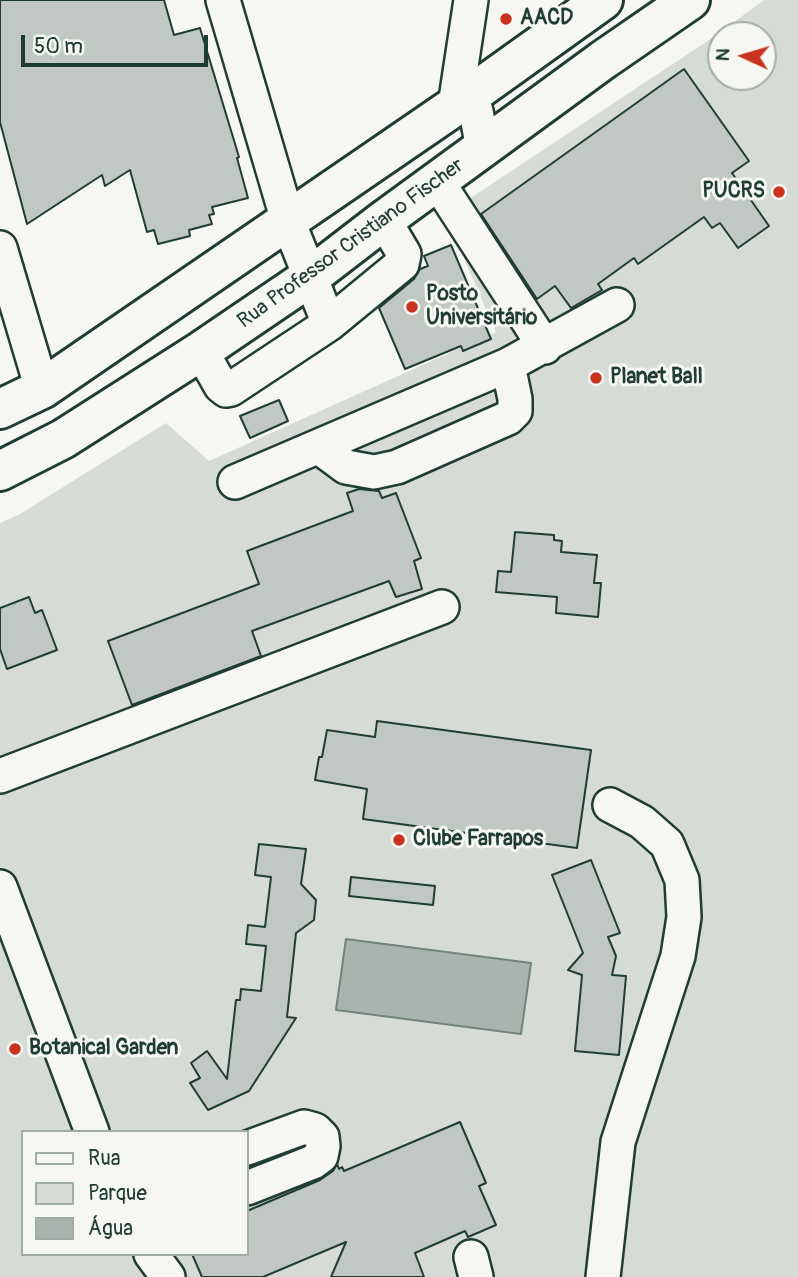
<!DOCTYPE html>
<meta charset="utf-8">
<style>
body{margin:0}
#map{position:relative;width:798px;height:1277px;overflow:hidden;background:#f6f6f2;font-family:Pangolin,sans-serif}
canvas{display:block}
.legend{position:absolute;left:21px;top:1130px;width:228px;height:126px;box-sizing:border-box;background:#f6f6f2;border:2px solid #a0aca6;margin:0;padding:9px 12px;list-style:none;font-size:21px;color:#1f3d34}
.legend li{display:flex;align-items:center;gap:14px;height:35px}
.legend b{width:35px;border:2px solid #a0aca6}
.north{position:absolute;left:707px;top:21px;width:70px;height:70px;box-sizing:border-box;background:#f6f6f2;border:2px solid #a0aca6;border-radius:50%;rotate:274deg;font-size:19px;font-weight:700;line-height:28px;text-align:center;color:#1f3d34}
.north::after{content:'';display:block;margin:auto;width:24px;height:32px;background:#c8321e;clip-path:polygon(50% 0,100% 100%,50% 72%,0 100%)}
.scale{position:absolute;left:21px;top:35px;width:187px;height:32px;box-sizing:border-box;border:4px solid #1f3d34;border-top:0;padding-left:9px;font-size:21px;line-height:24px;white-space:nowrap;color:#1f3d34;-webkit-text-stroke:5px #f6f6f2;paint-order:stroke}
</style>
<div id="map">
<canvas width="798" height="1277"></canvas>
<ul class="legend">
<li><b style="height:9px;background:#f6f6f2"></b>Rua</li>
<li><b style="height:19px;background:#d6dbd6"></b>Parque</li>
<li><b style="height:19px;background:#aab3ae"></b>Água</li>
</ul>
<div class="north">N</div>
<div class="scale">50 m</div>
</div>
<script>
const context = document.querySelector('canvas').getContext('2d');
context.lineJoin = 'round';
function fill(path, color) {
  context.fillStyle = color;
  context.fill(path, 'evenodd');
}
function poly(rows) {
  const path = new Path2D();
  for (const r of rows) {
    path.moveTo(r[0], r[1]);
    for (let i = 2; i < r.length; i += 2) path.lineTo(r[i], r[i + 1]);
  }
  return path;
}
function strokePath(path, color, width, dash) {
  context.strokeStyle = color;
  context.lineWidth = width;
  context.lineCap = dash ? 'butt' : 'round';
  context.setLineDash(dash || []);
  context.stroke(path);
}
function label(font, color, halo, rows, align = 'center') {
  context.font = font + ' Pangolin,sans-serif';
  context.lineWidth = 6;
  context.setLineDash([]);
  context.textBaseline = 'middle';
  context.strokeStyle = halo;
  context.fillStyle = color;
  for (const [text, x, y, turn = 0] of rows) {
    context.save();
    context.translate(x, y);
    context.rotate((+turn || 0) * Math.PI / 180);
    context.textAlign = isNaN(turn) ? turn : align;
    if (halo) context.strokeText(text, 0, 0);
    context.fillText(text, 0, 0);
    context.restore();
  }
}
const green = poly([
 [764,0,798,0,798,1277,0,1277,0,523,20,514,166,423,209,461,496,332,445,215,715,36],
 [721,35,763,35,763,77,721,77],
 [23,1132,247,1132,247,1254,23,1254]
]);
const water = poly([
 [346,939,531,963,521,1034,336,1010,346,939]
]);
const building = poly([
 [0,0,164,0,174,35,200,28,239,157,237,158,248,198,212,207,214,214,209,215,212,224,189,230,190,236,158,244,154,230,147,232,130,170,105,186,102,175,27,224,0,122,0,0],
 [684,69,749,161,732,173,769,226,738,248,720,223,712,228,704,217,638,264,634,258,598,284,602,290,571,308,555,286,537,299,481,214,684,69],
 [451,245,491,339,463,351,461,346,405,369,379,308,414,279,420,269,428,266,424,256,451,245],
 [279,400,288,421,250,438,240,416,279,400],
 [359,489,379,491,382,498,396,493,421,558,414,561,422,589,396,597,389,581,252,631,261,656,132,705,108,641,259,584,247,551,353,511,347,493,359,489],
 [515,532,554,535,554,540,562,541,561,552,597,555,594,583,601,583,598,617,556,613,557,597,496,592,498,571,511,572,515,532],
 [29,597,35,613,42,610,57,650,7,669,0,649,0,608,29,597],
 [377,721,591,750,577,848,363,819,367,789,315,780,319,757,322,757,327,730,375,737,377,721],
 [259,844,306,849,301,884,316,900,314,920,296,933,287,1017,296,1018,249,1091,208,1110,190,1083,200,1078,191,1063,207,1051,227,1079,236,1000,240,1000,241,989,261,991,266,946,246,944,248,925,265,927,271,877,255,875,259,844],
 [591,860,620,933,608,937,616,956,612,975,626,976,619,1055,575,1051,582,975,568,970,583,953,552,875,591,860],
 [351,877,435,886,433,905,349,896,351,877],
 [460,1122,486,1183,479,1186,496,1225,468,1237,465,1231,415,1253,424,1277,331,1277,346,1242,263,1277,202,1277,192,1254,247,1254,247,1211,320,1180,333,1171,337,1164,339,1169,342,1167,344,1171,460,1122]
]);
const minor = poly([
 [471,0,455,106,476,111,483,149],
 [437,181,545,347],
 [0,248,42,389],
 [329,324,402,264,404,254,384,220],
 [201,351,221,386,226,390,231,389,329,324,288,221,223,0],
 [319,447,346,467,374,472,397,467,508,418,515,411,515,399,508,365],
 [235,482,508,365,617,305],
 [0,776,442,607],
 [0,887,92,1132],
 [247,1148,304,1127,315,1130,322,1137,323,1146,321,1156,313,1162,247,1188],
 [151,1254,168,1277],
 [471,1257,476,1277],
 [603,1277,618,1142,678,956,684,917,682,880,667,844,642,822,610,805]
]);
const major = poly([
 [0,409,42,389,455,106,603,0],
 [0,471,63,439,201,351,310,277,384,220,603,60,690,0]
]);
const markers = [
 [506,19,7,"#c8321e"],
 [779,192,7,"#c8321e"],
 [412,307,7,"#c8321e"],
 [596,378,7,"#c8321e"],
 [399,840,7,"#c8321e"],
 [15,1049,7,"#c8321e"]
];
const poiNames = [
 ["AACD",520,19],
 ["PUCRS",765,192,"right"],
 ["Posto",426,295],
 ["Universitário",426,319],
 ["Planet Ball",610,378],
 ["Clube Farrapos",413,840],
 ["Botanical Garden",29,1049]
];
const streetNames = [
 ["Rua Professor Cristiano Fischer",351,244,-36]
];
fill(green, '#d6dbd6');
fill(water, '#aab3ae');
strokePath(water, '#72847d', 2);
fill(building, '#c1c8c3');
strokePath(building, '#1f3d34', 2);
strokePath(minor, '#1f3d34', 38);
strokePath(major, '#1f3d34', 44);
strokePath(minor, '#f6f6f2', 33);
strokePath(major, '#f6f6f2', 38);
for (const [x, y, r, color] of markers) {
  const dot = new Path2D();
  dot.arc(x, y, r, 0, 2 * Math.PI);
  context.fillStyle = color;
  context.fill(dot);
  strokePath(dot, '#f6f6f2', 2.5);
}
label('bold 21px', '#1f3d34', '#f6f6f2', poiNames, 'left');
label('21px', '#1f3d34', '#f6f6f2', streetNames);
</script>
